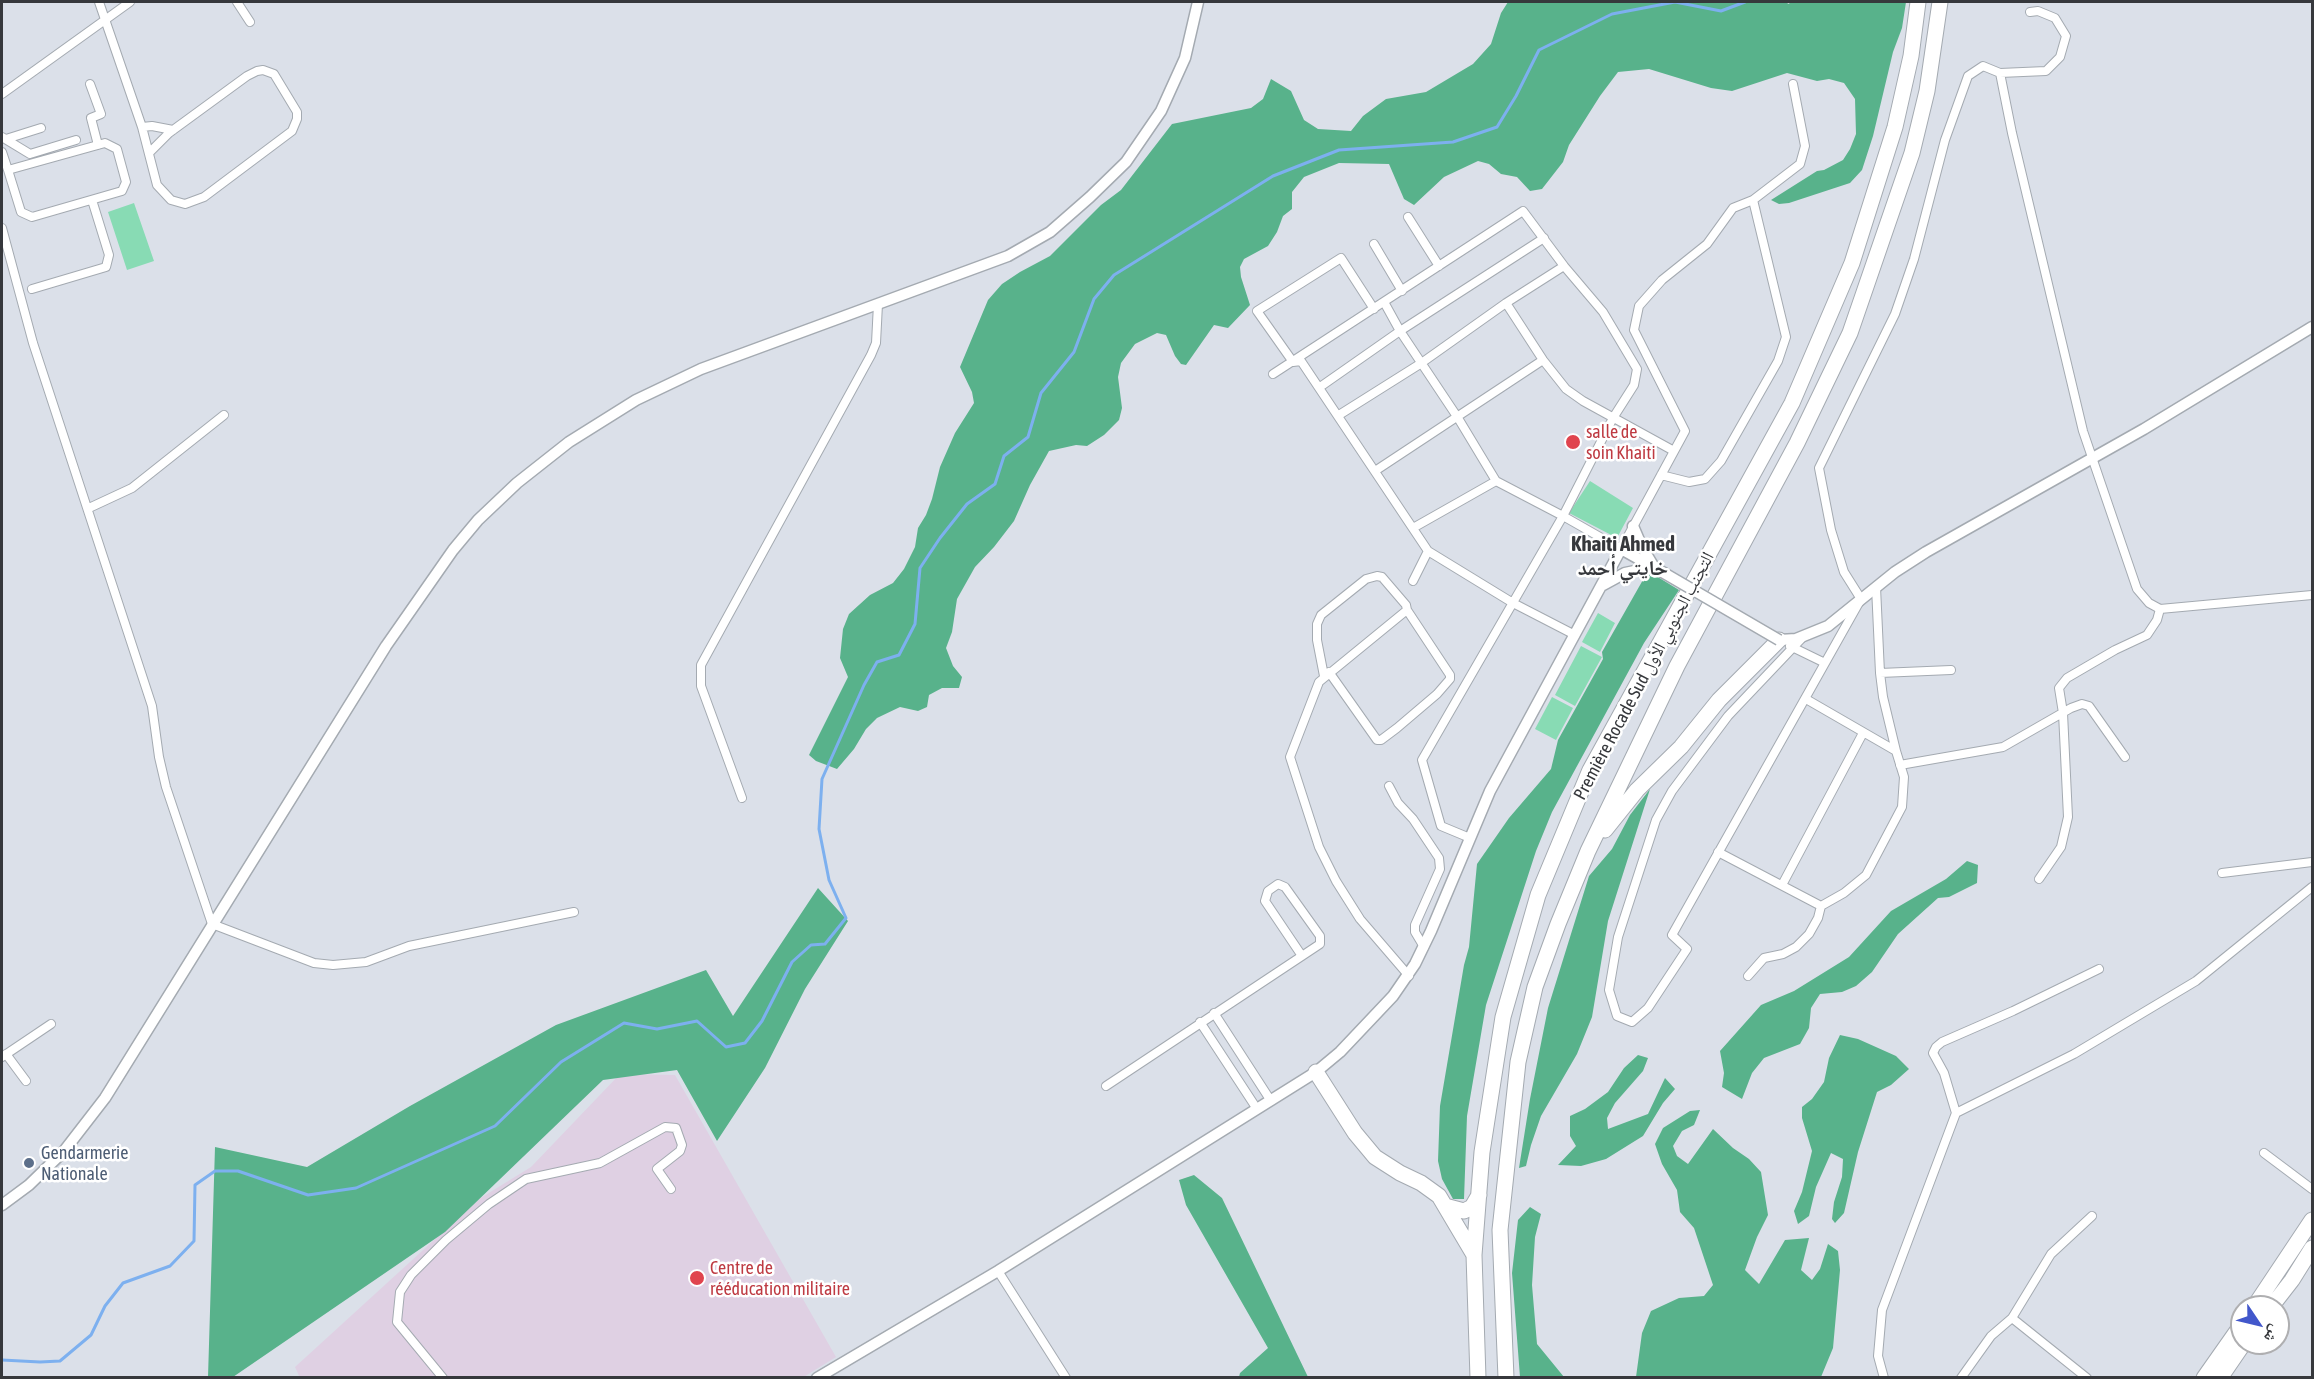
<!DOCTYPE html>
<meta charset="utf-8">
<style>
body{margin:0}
#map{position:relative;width:2314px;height:1379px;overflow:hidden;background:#dbe0e9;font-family:"Asap Condensed","Noto Naskh Arabic",sans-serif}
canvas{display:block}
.frame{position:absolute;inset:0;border:3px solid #36383c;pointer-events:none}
.north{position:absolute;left:2230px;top:1295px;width:60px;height:60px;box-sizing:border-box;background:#fff;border:2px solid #afafb1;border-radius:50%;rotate:125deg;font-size:16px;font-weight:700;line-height:24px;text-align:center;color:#36383c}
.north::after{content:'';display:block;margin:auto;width:21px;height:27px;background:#4257cb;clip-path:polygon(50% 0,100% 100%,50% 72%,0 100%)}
</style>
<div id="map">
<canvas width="2314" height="1379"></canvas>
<div class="frame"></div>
<div class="north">ش</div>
</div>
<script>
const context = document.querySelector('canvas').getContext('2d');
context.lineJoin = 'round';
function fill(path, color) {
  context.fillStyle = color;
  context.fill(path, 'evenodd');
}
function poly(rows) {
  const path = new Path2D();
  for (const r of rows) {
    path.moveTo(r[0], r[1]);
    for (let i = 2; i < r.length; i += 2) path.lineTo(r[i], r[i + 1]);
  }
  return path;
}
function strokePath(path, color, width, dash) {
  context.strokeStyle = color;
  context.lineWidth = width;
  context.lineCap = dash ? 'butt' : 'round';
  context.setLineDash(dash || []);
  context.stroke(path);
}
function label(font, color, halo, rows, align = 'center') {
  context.font = font + ' "Asap Condensed","Noto Naskh Arabic",sans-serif';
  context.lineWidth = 5;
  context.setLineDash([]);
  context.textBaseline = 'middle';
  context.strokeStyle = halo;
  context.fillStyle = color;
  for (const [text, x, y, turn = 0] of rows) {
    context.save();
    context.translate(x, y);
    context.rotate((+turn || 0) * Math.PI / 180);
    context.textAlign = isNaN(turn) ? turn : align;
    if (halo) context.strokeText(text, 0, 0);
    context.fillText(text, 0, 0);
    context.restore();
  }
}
const medical = poly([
 [620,1074,675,1075,836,1357,802,1378,300,1378,295,1367,479,1199,531,1167]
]);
const green = poly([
 [134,203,154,261,127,270,108,212],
 [1590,481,1633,508,1617,538,1569,513],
 [1598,613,1615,623,1600,652,1582,642],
 [1581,646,1602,657,1575,706,1555,695],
 [1552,697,1573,708,1556,740,1535,729]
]);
const forest = poly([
 [1508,2,1787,2,1788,4,1792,2,1906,2,1902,28,1893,52,1873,136,1862,170,1850,183,1789,203,1779,204,1771,200,1817,171,1824,170,1843,160,1850,149,1856,134,1855,99,1844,83,1829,79,1817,81,1787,73,1732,91,1711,88,1649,69,1618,72,1600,96,1569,145,1563,162,1542,189,1530,191,1517,177,1501,174,1489,164,1478,161,1444,177,1414,205,1404,199,1389,164,1339,163,1304,177,1292,192,1292,209,1283,216,1277,232,1268,246,1244,259,1240,267,1241,277,1250,305,1228,328,1214,325,1186,365,1181,364,1175,356,1166,335,1157,333,1135,344,1121,363,1118,377,1122,408,1119,420,1104,435,1087,446,1076,445,1049,451,1030,485,1014,521,994,547,975,567,957,599,952,632,946,648,953,666,962,677,959,688,942,688,929,695,927,707,918,711,900,707,877,718,866,729,854,749,837,769,816,761,809,755,848,677,840,658,843,629,849,614,870,595,893,583,904,569,915,547,918,528,926,515,932,499,940,467,955,433,974,403,972,392,960,367,988,300,1002,284,1020,272,1050,256,1101,205,1121,190,1172,124,1251,108,1263,99,1271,79,1291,91,1304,120,1318,129,1351,131,1363,116,1386,99,1426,92,1473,64,1491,44,1501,13],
 [1648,571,1679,590,1644,643,1552,812,1536,851,1486,1005,1467,1116,1464,1199,1453,1199,1442,1179,1438,1161,1440,1106,1464,965,1469,947,1477,864,1509,818,1551,769,1558,740,1603,659,1602,652],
 [1650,789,1608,921,1592,1017,1577,1054,1541,1116,1531,1145,1526,1166,1519,1168,1530,1099,1548,1008,1589,876,1612,849,1630,815],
 [1967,861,1978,865,1977,883,1949,897,1938,898,1898,934,1872,972,1856,986,1842,992,1820,994,1811,1008,1809,1028,1800,1044,1764,1058,1752,1073,1742,1099,1722,1087,1724,1073,1720,1051,1761,1005,1794,991,1849,957,1891,911,1946,879],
 [818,888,848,921,805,989,765,1068,717,1141,677,1070,603,1080,445,1232,233,1377,208,1377,215,1147,307,1167,410,1106,556,1025,706,970,733,1016],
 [1840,1035,1858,1039,1896,1056,1909,1069,1891,1085,1877,1092,1858,1152,1844,1213,1835,1223,1832,1219,1834,1202,1842,1177,1843,1159,1831,1153,1816,1187,1809,1216,1798,1224,1794,1211,1802,1192,1812,1151,1802,1118,1802,1107,1812,1099,1824,1082,1829,1058],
 [1638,1055,1648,1058,1643,1071,1615,1103,1607,1118,1608,1129,1648,1114,1665,1078,1675,1089,1663,1103,1643,1136,1606,1159,1581,1166,1558,1165,1576,1146,1570,1136,1570,1116,1585,1109,1608,1092,1624,1068],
 [1700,1110,1694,1125,1682,1131,1673,1146,1677,1156,1688,1164,1713,1129,1733,1148,1749,1159,1761,1172,1768,1215,1757,1237,1745,1270,1759,1284,1785,1240,1809,1238,1801,1270,1812,1280,1820,1269,1828,1244,1838,1251,1840,1270,1833,1348,1821,1377,1636,1377,1642,1333,1651,1311,1679,1298,1704,1296,1713,1285,1694,1228,1680,1212,1677,1190,1662,1164,1655,1144,1663,1128,1690,1111],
 [1194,1175,1222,1198,1308,1377,1239,1377,1240,1373,1268,1348,1186,1205,1179,1180],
 [1530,1207,1541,1214,1535,1237,1532,1285,1537,1344,1564,1377,1520,1377,1512,1273,1518,1220]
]);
const stream = poly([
 [2,1360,40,1362,60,1361,91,1335,105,1306,123,1283,170,1266,194,1241,195,1185,215,1171,238,1171,308,1195,356,1188,495,1126,561,1062,624,1023,657,1029,697,1021,726,1047,745,1043,762,1021,792,962,811,945,825,944,846,918,829,880,819,829,822,779,864,685,877,662,899,655,915,624,920,568,940,538,967,504,995,484,1004,456,1028,437,1041,393,1074,352,1094,299,1114,275,1273,176,1339,150,1453,142,1497,127,1516,96,1539,50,1612,14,1675,2,1721,11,1745,2]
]);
const street = poly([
 [99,2,142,127,157,185,171,200,185,204,204,197,292,131,297,119,297,112,274,74,263,70,257,71,247,76,169,133,149,153],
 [237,2,250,22],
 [2000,73,2046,71,2060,57,2066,36,2055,18,2038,11,2030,12],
 [90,84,101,114,91,118,98,145],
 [2,94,130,2],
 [142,127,152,126,173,130],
 [2,137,30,154,76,140],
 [6,139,41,128],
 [2,152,8,170,21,212,32,217,122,191,126,182,117,149,105,143,8,170],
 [1408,217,1439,266],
 [2,228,33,343,152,706,159,757,166,787,212,924,314,963,333,965,366,962,409,946,574,912],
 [1374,244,1402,291],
 [32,289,106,267,109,255,92,200],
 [1384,302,1400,331,1458,418,1496,481],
 [1506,303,1543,360,1566,389,1583,401,1674,451],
 [1374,309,1341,258,1257,311,1293,362,1301,361,1428,551,1513,603,1575,635],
 [1273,374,1523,211,1564,266,1603,312,1637,369,1634,385,1613,418,1563,516,1422,760,1441,826,1470,838],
 [1320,387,1400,331,1544,238],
 [1339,415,1420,364,1506,303,1564,266],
 [1375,471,1543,360],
 [1661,475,1689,482,1705,479,1721,461,1778,361,1786,337,1753,200],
 [89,508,132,488,224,415],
 [1413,528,1496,481,1563,516,1621,549,1685,431,1634,330,1639,306,1662,280,1707,244,1733,208,1753,200,1800,164,1805,146,1793,84],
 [1413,581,1428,551],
 [1876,587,1880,673,1883,697,1896,751],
 [1803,637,1728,716,1672,791,1656,820,1618,937,1609,990,1617,1016,1632,1022,1648,1008,1687,949,1672,935,1861,599,1844,572,1831,530,1819,468,1895,314,1914,259,1945,140,1968,76,1983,66,2000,73,2012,133,2083,431,2137,589,2149,603,2160,609,2312,595],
 [1790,646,1825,663],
 [1329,672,1377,740,1381,740,1397,728,1437,694,1450,679,1450,675,1407,610],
 [1880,673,1951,670],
 [1324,676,1317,640,1317,624,1321,615,1366,579,1377,576,1382,577,1406,605,1407,610,1319,682,1290,757,1319,847,1336,881,1360,919,1409,976],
 [1900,765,2003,747,2071,708,2082,704,2089,706,2125,757],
 [1389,786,1398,803,1413,819,1439,858,1440,869,1415,925,1415,932,1424,947],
 [742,798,701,686,701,665,871,355,876,343,878,304],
 [1718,852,1821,906,1844,893,1866,875,1902,807,1904,777,1896,751,1806,699],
 [2222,873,2312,862],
 [2039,879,2061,847,2068,817,2063,713,2059,688,2067,678,2115,650,2147,635,2157,620,2160,609],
 [1782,885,1863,733],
 [1748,976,1764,958,1783,954,1796,947,1809,934,1818,918,1821,906],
 [1214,1013,1271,1101],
 [1200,1022,1257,1109],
 [6,1054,26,1081],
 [2,1057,51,1024],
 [1106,1086,1320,944,1320,936,1285,887,1278,884,1268,891,1265,901,1302,956],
 [1956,1113,2074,1054,2196,981,2312,887],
 [2264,1153,2312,1189],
 [998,1271,1066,1378],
 [2012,1318,2087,1378],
 [443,1378,397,1322,400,1292,411,1275,446,1240,489,1204,526,1179,600,1163,665,1127,676,1128,682,1145,680,1151,657,1169,671,1189],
 [1884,1378,1878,1356,1882,1310,1956,1113,1944,1073,1933,1053,1936,1047,1942,1042,2013,1011,2099,969],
 [1961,1378,1991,1336,2012,1318,2051,1254,2092,1216]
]);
const secondary = poly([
 [1603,585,1625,573,1654,567,1642,547,1633,526],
 [1779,640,1796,639,1828,626,1895,572,1926,552,2144,429,2312,327],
 [2,1205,29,1185,64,1151,105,1098,386,646,453,550,478,520,517,483,569,442,636,400,701,369,1008,256,1050,232,1090,197,1126,162,1161,111,1185,58,1198,2],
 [817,1378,998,1271,1316,1072,1340,1052,1393,996,1415,964,1431,931,1490,791,1621,549,1664,573]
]);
const highway = poly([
 [1605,830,1637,790,1681,747,1719,700,1779,640],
 [1316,1072,1355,1133,1375,1157,1400,1173,1421,1183,1439,1196,1474,1255],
 [1445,1206,1464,1211,1472,1207,1479,1195],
 [2254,1307,2312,1220],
 [2271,1307,2292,1280,2312,1248],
 [1478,1378,1474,1255,1482,1152,1503,1017,1538,895,1590,770,1792,403,1852,263,1895,127,1911,56,1918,2],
 [1506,1378,1500,1230,1518,1062,1535,987,1558,924,1588,851,1677,666,1797,443,1850,333,1912,153,1927,91,1940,2],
 [2204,1378,2242,1324],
 [2220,1378,2244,1343]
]);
const secondaryBridge = poly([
 [1664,573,1779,640]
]);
const markers = [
 [1573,442,8,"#e0444e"],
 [29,1163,6,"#5c6f8a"],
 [697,1278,8,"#e0444e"]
];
const healthNames = [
 ["salle de",1586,432],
 ["soin Khaiti",1586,453],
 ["Centre de",710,1268],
 ["rééducation militaire",710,1289]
];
const streetNames = [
 ["Première Rocade Sud التجنب الجنوبي الأول",1644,676,-62]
];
const serviceNames = [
 ["Gendarmerie",41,1153],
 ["Nationale",41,1174]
];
const quarterNames = [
 ["Khaiti Ahmed",1623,544],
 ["خايتي أحمد",1623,568]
];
fill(medical, '#dfd0e3');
fill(green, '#88dbb4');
fill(forest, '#58b28b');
strokePath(stream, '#7db0ef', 3);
strokePath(street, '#a4aab1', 10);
strokePath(secondary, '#a4aab1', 13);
strokePath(highway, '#a4aab1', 17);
strokePath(street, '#fff', 8);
strokePath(secondary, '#fff', 10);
strokePath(highway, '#fff', 15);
strokePath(secondaryBridge, '#a4aab1', 13, []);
strokePath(secondaryBridge, '#fff', 10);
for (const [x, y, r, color] of markers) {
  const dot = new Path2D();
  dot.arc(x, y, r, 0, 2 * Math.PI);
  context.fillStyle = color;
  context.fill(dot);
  strokePath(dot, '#fff', 2);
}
label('18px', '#be3a42', '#fff', healthNames, 'left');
label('18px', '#36383c', '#fff', streetNames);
label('18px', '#4e5e75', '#fff', serviceNames, 'left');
label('bold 21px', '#36383c', '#fff', quarterNames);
</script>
